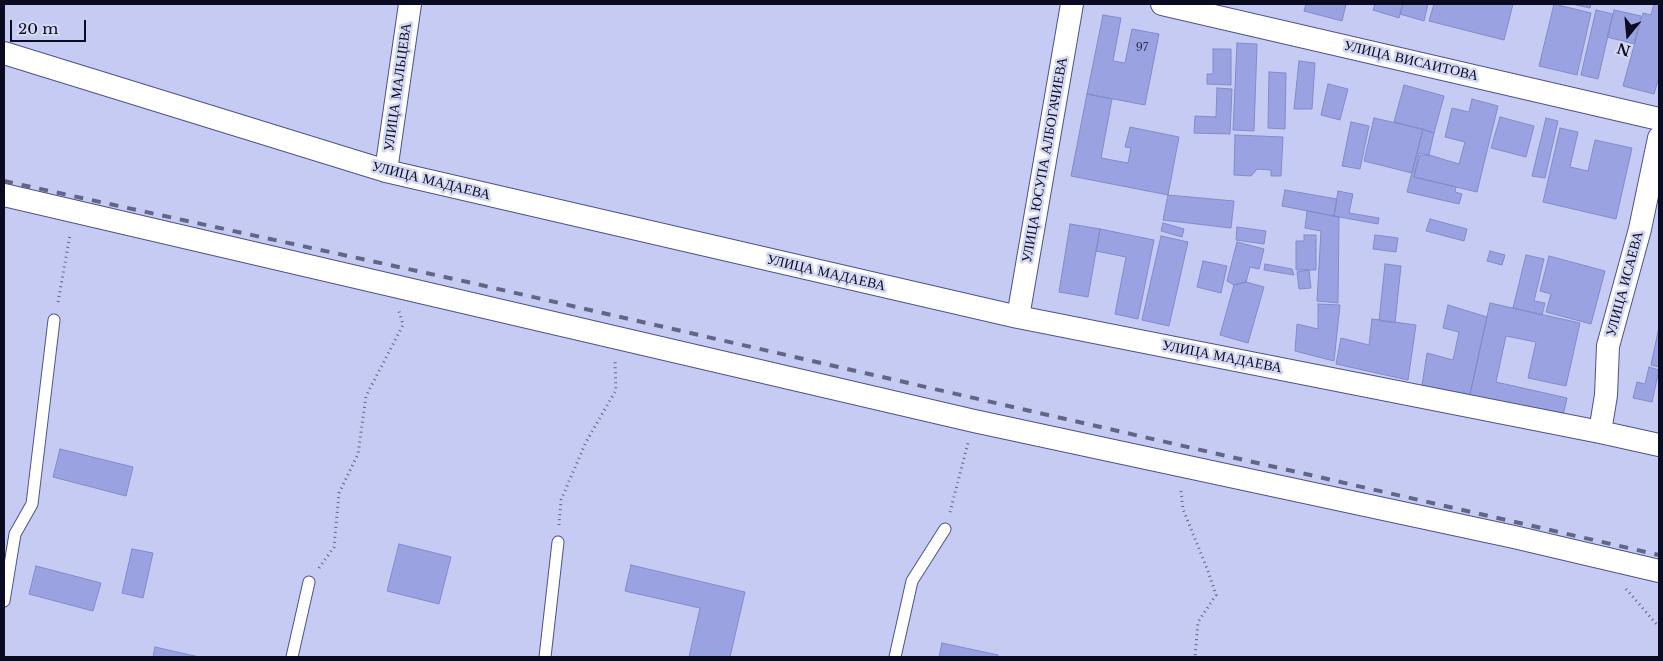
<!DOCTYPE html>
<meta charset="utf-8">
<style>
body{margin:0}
#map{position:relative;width:1663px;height:661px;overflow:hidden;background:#c6cbf3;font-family:"Libre Baskerville",serif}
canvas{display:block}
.frame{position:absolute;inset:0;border:5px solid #0a0a21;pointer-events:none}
.north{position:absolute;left:1603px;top:10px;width:50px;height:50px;-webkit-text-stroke:4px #d5d9f4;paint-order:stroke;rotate:197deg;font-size:14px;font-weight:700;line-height:20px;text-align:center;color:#0a0a21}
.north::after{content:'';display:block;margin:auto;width:18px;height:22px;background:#0a0a21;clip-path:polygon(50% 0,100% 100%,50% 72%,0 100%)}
.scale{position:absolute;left:10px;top:20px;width:76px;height:22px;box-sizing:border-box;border:2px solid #0a0a21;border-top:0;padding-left:6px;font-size:15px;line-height:18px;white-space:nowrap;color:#0a0a21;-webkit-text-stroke:4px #d5d9f4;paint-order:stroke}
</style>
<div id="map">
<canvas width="1663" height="661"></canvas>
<div class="frame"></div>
<div class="north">N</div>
<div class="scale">20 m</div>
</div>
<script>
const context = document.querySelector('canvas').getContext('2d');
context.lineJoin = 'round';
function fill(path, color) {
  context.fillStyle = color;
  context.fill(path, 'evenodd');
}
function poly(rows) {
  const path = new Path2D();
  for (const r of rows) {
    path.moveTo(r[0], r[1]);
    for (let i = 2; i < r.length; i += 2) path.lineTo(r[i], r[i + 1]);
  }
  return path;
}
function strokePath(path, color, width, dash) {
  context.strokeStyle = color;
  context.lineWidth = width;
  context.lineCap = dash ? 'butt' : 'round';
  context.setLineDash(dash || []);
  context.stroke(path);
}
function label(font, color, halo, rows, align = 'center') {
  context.font = font + ' "Libre Baskerville",serif';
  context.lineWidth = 5;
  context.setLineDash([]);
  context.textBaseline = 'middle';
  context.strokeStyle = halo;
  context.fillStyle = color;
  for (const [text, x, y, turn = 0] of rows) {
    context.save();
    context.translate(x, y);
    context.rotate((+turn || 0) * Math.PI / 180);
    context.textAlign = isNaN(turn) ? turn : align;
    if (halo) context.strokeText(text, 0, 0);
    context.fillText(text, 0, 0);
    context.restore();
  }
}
const building = poly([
 [1306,4,1346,4,1342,21,1304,11,1306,4],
 [1375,4,1403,4,1399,18,1373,10,1375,4],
 [1403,4,1428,4,1424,21,1400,14,1403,4],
 [1434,4,1513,4,1504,40,1429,21,1434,4],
 [1554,4,1591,13,1577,75,1539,66,1554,4],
 [1572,4,1591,4,1590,8,1572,4],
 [1654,4,1659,4,1659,77,1654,94,1623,86,1643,13,1651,15,1654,4],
 [1596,10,1613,14,1598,79,1581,75,1596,10],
 [1614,10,1641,16,1634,44,1607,37,1614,10],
 [1103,15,1121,18,1113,61,1125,63,1132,29,1159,34,1145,105,1087,94,1103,15],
 [1237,43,1257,44,1254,131,1233,130,1237,43],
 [1213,49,1231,49,1231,85,1207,84,1207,74,1213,74,1213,49],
 [1299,61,1315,63,1312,109,1294,109,1299,61],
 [1269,72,1286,73,1285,129,1268,128,1269,72],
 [1328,84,1348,89,1340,120,1321,115,1328,84],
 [1404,85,1444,96,1434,133,1394,122,1404,85],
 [1217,88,1232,89,1230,134,1194,133,1195,116,1216,117,1217,88],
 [1087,94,1112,99,1101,158,1128,163,1131,148,1125,147,1130,127,1179,137,1168,195,1071,176,1087,94],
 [1472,99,1498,106,1477,192,1414,177,1420,155,1429,155,1459,164,1465,142,1445,137,1452,108,1469,112,1472,99],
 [1500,117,1534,126,1526,157,1491,148,1500,117],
 [1374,118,1423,129,1412,173,1364,161,1374,118],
 [1546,118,1558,121,1545,178,1532,176,1546,118],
 [1351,122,1369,126,1360,169,1342,166,1351,122],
 [1560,128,1578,132,1570,167,1588,171,1595,140,1632,148,1616,219,1543,202,1560,128],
 [1423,129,1434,133,1429,155,1419,153,1414,177,1456,187,1455,192,1462,194,1459,204,1407,192,1423,129],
 [1235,135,1283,137,1281,176,1271,176,1271,170,1257,169,1251,176,1234,175,1235,135],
 [1285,190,1337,199,1334,216,1282,206,1285,190],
 [1338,191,1353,194,1349,213,1379,218,1378,224,1334,216,1338,191],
 [1168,195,1234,201,1231,228,1163,220,1168,195],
 [1307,211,1339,217,1338,303,1317,301,1321,231,1305,228,1307,211],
 [1430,219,1467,229,1464,241,1426,231,1430,219],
 [1163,223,1184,229,1182,237,1161,231,1163,223],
 [1070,224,1100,229,1088,297,1059,292,1070,224],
 [1237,227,1266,231,1264,244,1236,240,1237,227],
 [1100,229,1154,240,1138,319,1115,314,1126,257,1096,251,1100,229],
 [1304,235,1316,235,1316,270,1296,270,1296,241,1304,241,1304,235],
 [1375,235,1398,238,1396,252,1373,249,1375,235],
 [1161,236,1188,242,1169,326,1142,320,1161,236],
 [1237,242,1264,249,1259,269,1250,267,1246,282,1234,285,1227,281,1237,242],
 [1490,251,1505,255,1502,265,1487,261,1490,251],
 [1526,255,1544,259,1534,301,1545,303,1542,315,1513,308,1526,255],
 [1549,256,1605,271,1591,324,1546,312,1551,294,1540,291,1549,256],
 [1203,261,1227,266,1221,293,1197,287,1203,261],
 [1265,264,1292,269,1294,275,1264,270,1265,264],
 [1385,264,1401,266,1395,323,1379,321,1385,264],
 [1309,270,1311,288,1299,289,1297,272,1309,270],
 [1246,282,1264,287,1248,343,1220,335,1234,285,1246,282],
 [1490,303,1580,323,1566,386,1528,378,1536,342,1506,336,1496,382,1567,398,1562,420,1469,399,1490,303],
 [1318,304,1340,305,1334,361,1295,351,1297,324,1318,329,1318,304],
 [1448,305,1487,317,1469,399,1422,385,1427,353,1453,360,1459,332,1443,328,1448,305],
 [1372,319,1416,325,1408,380,1336,364,1341,338,1369,345,1372,319],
 [1659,327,1659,367,1651,365,1659,327],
 [1649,367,1659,370,1652,402,1633,398,1637,382,1645,384,1649,367],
 [60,449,133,467,126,496,53,477,60,449],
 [399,544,451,557,439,604,387,591,399,544],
 [132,549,153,553,143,598,122,593,132,549],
 [631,565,745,592,730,657,689,657,700,608,625,591,631,565],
 [36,566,101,583,93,611,29,594,36,566],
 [942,643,998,655,998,657,939,657,942,643],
 [155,647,199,657,153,657,155,647]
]);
const path = poly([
 [58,302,70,235],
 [1181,491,1183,509,1208,571,1216,595,1198,622,1195,657],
 [950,512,968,443],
 [559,525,561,500,586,442,616,390,615,362],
 [319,568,334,547,339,493,358,454,366,396,403,325,399,311],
 [1626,589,1659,627]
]);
const service = poly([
 [4,601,15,534,32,504,54,320],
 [292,657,309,582],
 [545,657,558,542],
 [895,657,912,581,945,529]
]);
const minor = poly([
 [1162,4,1659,119],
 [4,53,386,171,1018,317,1600,432,1659,445],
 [386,171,410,4],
 [4,195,974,421,1514,537,1659,571],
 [1018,317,1072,4],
 [1600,432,1606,395,1608,346,1640,229,1659,138]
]);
const rail = poly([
 [4,181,472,283,1659,555]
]);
const numberNames = [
 ["97",1142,48]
];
const streetNames = [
 ["УЛИЦА ВИСАИТОВА",1411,61,13],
 ["УЛИЦА МАЛЬЦЕВА",398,87,-82],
 ["УЛИЦА ЮСУПА АЛБОГАЧИЕВА",1045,160,-80],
 ["УЛИЦА МАДАЕВА",431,181,14],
 ["УЛИЦА МАДАЕВА",826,273,13],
 ["УЛИЦА ИСАЕВА",1625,284,-75],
 ["УЛИЦА МАДАЕВА",1222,357,11]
];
fill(building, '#9ba2e2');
strokePath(building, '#838ac8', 1);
strokePath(service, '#4e528c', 13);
strokePath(minor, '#4e528c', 24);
strokePath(path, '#626584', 3, [1, 4]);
strokePath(service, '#fff', 11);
strokePath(minor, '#fff', 22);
strokePath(rail, '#636584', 4, [9, 9]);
label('11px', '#2e3051', null, numberNames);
label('14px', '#0a0a21', '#d5d9f4', streetNames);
</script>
